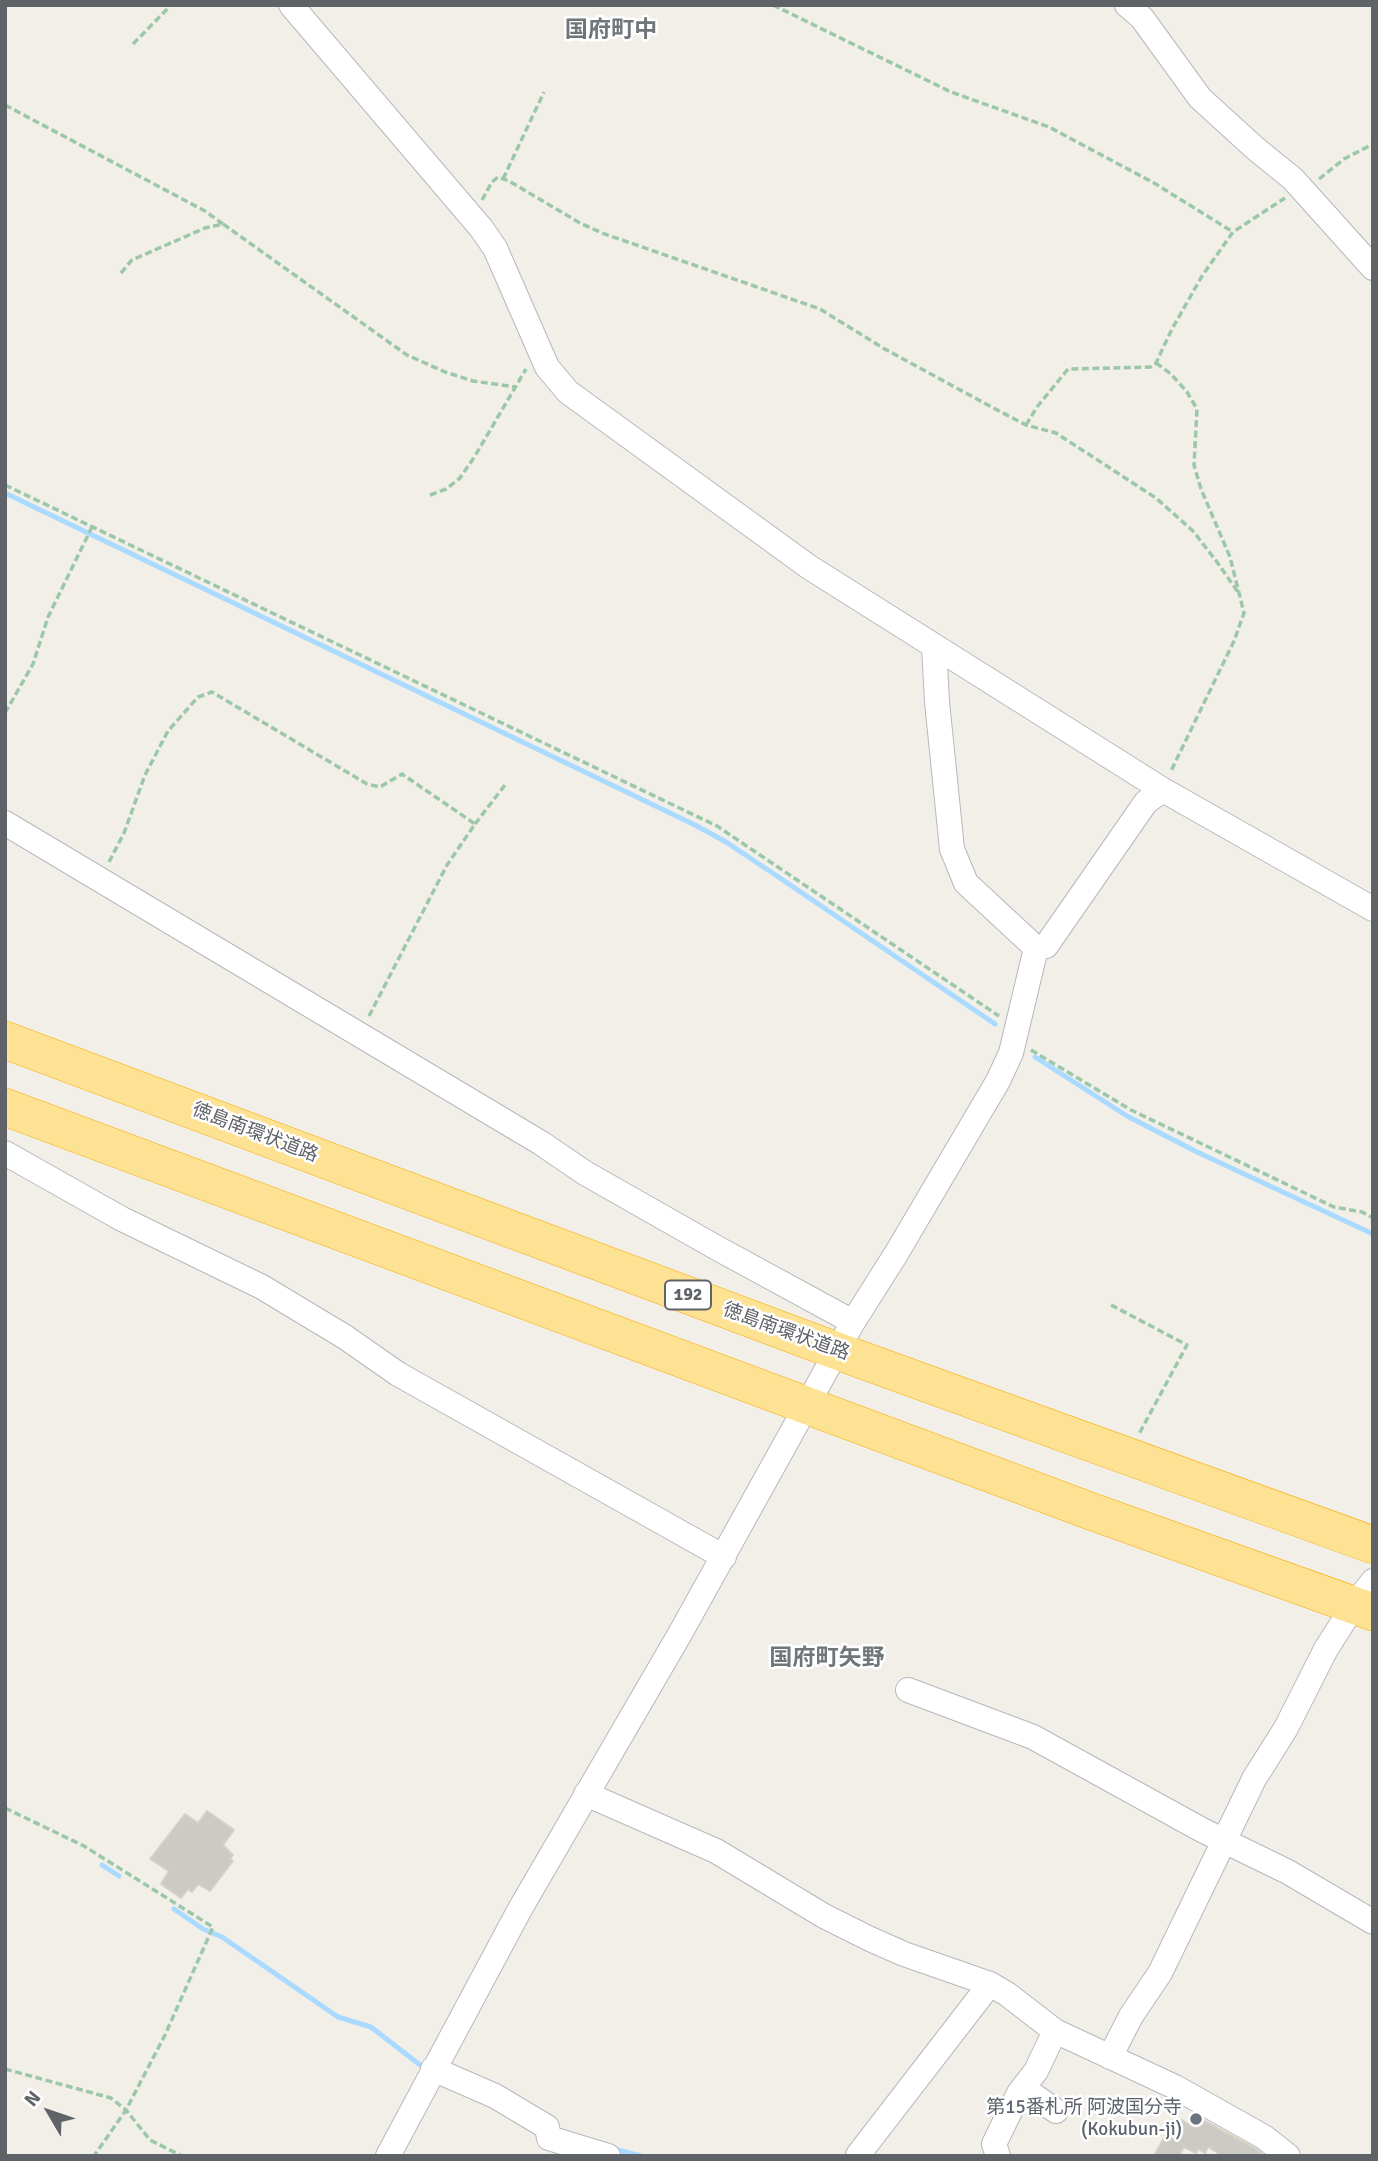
<!DOCTYPE html>
<meta charset="utf-8">
<style>
body{margin:0}
#map{position:relative;width:1378px;height:2161px;overflow:hidden;background:#f1efe8;font-family:Signika,sans-serif}
canvas{display:block}
.frame{position:absolute;inset:0;border:7px solid #5f6368;pointer-events:none}
.north{position:absolute;left:14px;top:2077px;width:70px;height:70px;-webkit-text-stroke:5px #fff;paint-order:stroke;rotate:309deg;font-size:19px;font-weight:700;line-height:28px;text-align:center;color:#5f6368}
.north::after{content:'';display:block;margin:auto;width:24px;height:32px;background:#5f6368;clip-path:polygon(50% 0,100% 100%,50% 72%,0 100%)}
</style>
<div id="map">
<canvas width="1378" height="2161"></canvas>
<div class="frame"></div>
<div class="north">N</div>
</div>
<script>
const context = document.querySelector('canvas').getContext('2d');
context.lineJoin = 'round';
function poly(rows) {
  const path = new Path2D();
  for (const r of rows) {
    path.moveTo(r[0], r[1]);
    for (let i = 2; i < r.length; i += 2) path.lineTo(r[i], r[i + 1]);
  }
  return path;
}
function strokePath(path, color, width, dash) {
  context.strokeStyle = color;
  context.lineWidth = width;
  context.lineCap = dash ? 'butt' : 'round';
  context.setLineDash(dash || []);
  context.stroke(path);
}
function fill(path, color) {
  context.fillStyle = color;
  context.fill(path, 'evenodd');
}
function label(font, color, halo, rows, align = 'center') {
  context.font = font + ' Signika,"Noto Sans JP",sans-serif';
  context.lineWidth = 5;
  context.setLineDash([]);
  context.textBaseline = 'middle';
  context.strokeStyle = halo;
  context.fillStyle = color;
  for (const [text, x, y, turn = 0] of rows) {
    context.save();
    context.translate(x, y);
    context.rotate((+turn || 0) * Math.PI / 180);
    context.textAlign = isNaN(turn) ? turn : align;
    if (halo) context.strokeText(text, 0, 0);
    context.fillText(text, 0, 0);
    context.restore();
  }
}
const stream = poly([
 [5,493,695,825,726,842,777,876,995,1024],
 [1035,1057,1127,1116,1197,1152,1373,1234],
 [102,1865,119,1876],
 [174,1909,203,1929,222,1937,338,2017,371,2027,424,2068],
 [614,2149,641,2156]
]);
const building = poly([
 [207,1811,234,1830,223,1845,233,1855,230,1859,233,1861,210,1891,198,1884,192,1892,188,1889,181,1898,161,1884,169,1871,150,1859,185,1814,198,1823,207,1811],
 [1201,2119,1256,2149,1264,2156,1223,2156,1208,2147,1205,2153,1198,2149,1196,2153,1184,2147,1179,2156,1154,2156,1167,2132,1172,2135,1181,2120,1194,2127,1197,2120,1200,2121,1201,2119]
]);
const path = poly([
 [773,5,951,92,1049,127,1154,183,1233,232],
 [133,44,171,5],
 [5,105,205,211,223,224],
 [503,179,544,92],
 [1319,179,1344,159,1373,144],
 [482,200,492,182,498,177,509,181,580,223,602,233,820,309,883,348,986,404,1026,425,1056,433,1156,498,1193,531,1217,562,1240,595],
 [121,273,132,260,205,228,223,224,407,355,445,372,473,381,515,387],
 [1156,363,1171,374,1187,392,1197,409,1194,465,1201,489,1230,557,1244,613,1234,641,1171,771],
 [1026,425,1037,407,1068,369,1151,367,1156,363,1172,329,1202,276,1233,232,1285,198],
 [5,485,717,826,999,1016],
 [430,495,446,489,460,478,475,456,526,369],
 [5,713,33,664,48,617,92,527],
 [475,824,505,785],
 [109,862,124,833,145,775,168,731,198,697,212,692,367,784,380,787,402,774,475,824,447,865,369,1016],
 [1031,1050,1131,1110,1334,1207,1362,1212,1373,1218],
 [1111,1305,1187,1345,1139,1434],
 [5,1808,84,1846,213,1927,165,2035,126,2110,94,2156],
 [5,2069,111,2098,126,2110,150,2140,182,2156]
]);
const minor = poly([
 [291,5,481,228,495,248,547,367,568,392,809,567,1163,790,1373,909],
 [1127,5,1142,18,1200,98,1256,149,1293,179,1373,268],
 [5,823,541,1143,585,1173,717,1248,853,1322],
 [1036,948,1046,946,1146,802,1163,790],
 [5,1153,122,1219,262,1287,345,1337,398,1374,724,1557],
 [908,1690,1033,1737,1202,1830,1288,1872,1373,1922],
 [586,1794,716,1851,824,1916,870,1939,904,1954,990,1984,1007,1994,1055,2031,1175,2087,1264,2137,1288,2156],
 [1110,2057,1131,2016,1160,1973,1254,1779,1286,1728,1326,1649,1354,1605,1373,1581],
 [433,2069,495,2096,547,2127,549,2138,608,2156],
 [1023,2088,1056,2111],
 [858,2155,990,1984],
 [388,2156,520,1909,681,1632,853,1322,896,1254,998,1081,1011,1053,1036,948,966,883,952,849,937,702,934,646],
 [998,2156,994,2144,1019,2093,1036,2071,1055,2031]
]);
const highway = poly([
 [5,1040,837,1351,1373,1545],
 [5,1107,1093,1512,1373,1612]
]);
const markers = [
 [1196,2119,7,"#6b7280"]
];
const shields = [
 [688,1295,46]
];
const shieldNames = [
 ["192",688,1295]
];
const streetNames = [
 ["徳島南環状道路",255,1133,21],
 ["徳島南環状道路",786,1332,20]
];
const worshipNames = [
 ["第15番札所 阿波国分寺",1182,2108],
 ["(Kokubun-ji)",1182,2130]
];
const quarterNames = [
 ["国府町中",611,31],
 ["国府町矢野",827,1659]
];
strokePath(stream, '#aadaff', 5);
fill(building, '#cccac5');
strokePath(building, '#d6d1c6', 2);
strokePath(minor, '#b5b8bc', 26);
strokePath(highway, '#f9ab00', 38);
strokePath(path, '#9cc7a9', 3.5, [7, 3.5]);
strokePath(minor, '#fff', 24);
strokePath(highway, '#fde293', 37);
for (const [x, y, r, color] of markers) {
  const dot = new Path2D();
  dot.arc(x, y, r, 0, 2 * Math.PI);
  context.fillStyle = color;
  context.fill(dot);
  strokePath(dot, '#fff', 2.5);
}
for (const [x, y, w] of shields) {
  const box = new Path2D();
  box.roundRect(x - w / 2, y - 14.5, w, 29, 5);
  context.fillStyle = '#fff';
  context.fill(box);
  strokePath(box, '#5f6368', 2);
}
label('bold 18px', '#5f6368', null, shieldNames);
label('19px', '#5f6368', '#fff', streetNames);
label('19px', '#5b616d', '#fff', worshipNames, 'right');
label('bold 23px', '#70757a', '#fff', quarterNames);
</script>
